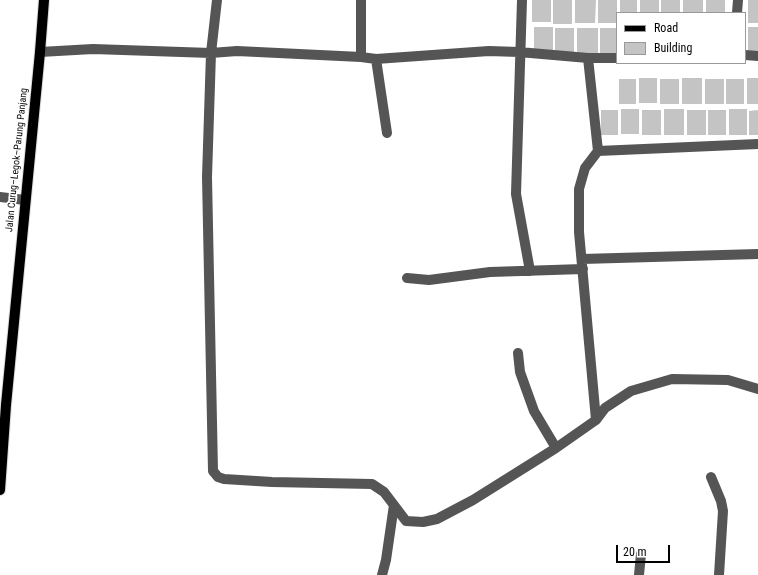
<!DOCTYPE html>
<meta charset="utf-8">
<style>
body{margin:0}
#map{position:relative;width:758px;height:575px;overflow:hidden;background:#fff;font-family:"Roboto Condensed",sans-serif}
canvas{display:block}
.legend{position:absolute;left:616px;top:12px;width:130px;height:52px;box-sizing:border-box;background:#fff;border:1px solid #999;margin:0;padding:5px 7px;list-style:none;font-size:12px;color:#000}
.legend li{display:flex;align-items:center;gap:8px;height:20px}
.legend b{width:20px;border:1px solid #999}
.scale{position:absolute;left:616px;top:545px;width:54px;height:18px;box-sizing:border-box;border:2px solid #000;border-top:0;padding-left:5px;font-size:12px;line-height:14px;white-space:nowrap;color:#000;-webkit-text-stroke:3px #fff;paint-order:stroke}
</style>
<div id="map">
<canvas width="758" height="575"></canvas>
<ul class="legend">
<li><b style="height:5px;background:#000"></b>Road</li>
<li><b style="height:11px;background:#c4c4c4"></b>Building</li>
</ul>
<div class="scale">20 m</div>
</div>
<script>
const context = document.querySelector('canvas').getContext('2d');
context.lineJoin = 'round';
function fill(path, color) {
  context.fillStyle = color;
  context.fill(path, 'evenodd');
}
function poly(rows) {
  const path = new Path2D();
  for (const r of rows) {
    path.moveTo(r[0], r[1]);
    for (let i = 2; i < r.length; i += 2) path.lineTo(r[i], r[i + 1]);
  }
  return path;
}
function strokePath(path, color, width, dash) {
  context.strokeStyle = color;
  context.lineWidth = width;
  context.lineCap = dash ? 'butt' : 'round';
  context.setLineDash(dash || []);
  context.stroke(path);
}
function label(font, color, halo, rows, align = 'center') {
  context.font = font + ' "Roboto Condensed",sans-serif';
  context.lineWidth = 3.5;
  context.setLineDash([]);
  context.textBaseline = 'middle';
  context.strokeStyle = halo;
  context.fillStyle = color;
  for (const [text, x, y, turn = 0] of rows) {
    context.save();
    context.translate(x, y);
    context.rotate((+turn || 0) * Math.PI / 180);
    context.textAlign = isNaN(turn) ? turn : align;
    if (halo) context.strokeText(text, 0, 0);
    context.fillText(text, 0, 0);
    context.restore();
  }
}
const building = poly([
 [532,0,551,0,551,22,532,22],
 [553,0,572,0,572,24,553,24],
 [575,0,596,0,595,23,575,23],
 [598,0,617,0,617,23,598,23],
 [620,0,637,0,637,13,620,13],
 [640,0,659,0,659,13,640,13],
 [661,0,680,0,680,13,661,13],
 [683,0,703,0,703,13,683,13],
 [706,0,725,0,725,13,706,13],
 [748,0,758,0,758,23,748,23],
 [534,27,553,27,553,52,534,52],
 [748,27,758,27,758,52,748,53],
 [555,28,574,28,574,53,555,53],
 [577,28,598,28,598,53,577,53],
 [600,28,617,28,617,53,600,53],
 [639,78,657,78,657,103,639,103],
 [682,78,702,78,702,104,682,104],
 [747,78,758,78,758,104,747,104],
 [619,79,636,79,636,104,619,104],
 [660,79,679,79,679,104,660,104],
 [705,79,724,79,724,104,705,104],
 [726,79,744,79,744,104,726,104],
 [621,109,639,109,639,134,621,134],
 [664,109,684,109,684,135,664,135],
 [729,109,747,109,747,135,729,135],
 [601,110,618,110,618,135,601,135],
 [642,110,661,110,661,135,642,135],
 [687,110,706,110,706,135,687,135],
 [708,110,726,110,726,135,708,135],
 [758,110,758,135,749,135,749,111]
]);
const minor = poly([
 [217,0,211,53,207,177,213,471,218,477,224,479,272,482,372,484,384,492,406,521,423,522,437,519,473,500,556,448],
 [522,0,516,194,530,271],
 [737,13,738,0],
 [40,52,93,49,211,53,237,51,361,57,376,59,489,51,519,52,588,58,617,58],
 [745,55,758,56],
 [361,57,361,0],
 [588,58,598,151,585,168,579,189,579,232,596,420,605,408,631,391,672,379,728,380,758,389],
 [376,59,387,133],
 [598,151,758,144],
 [0,197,25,200],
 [582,259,758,254],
 [407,278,429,280,490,272,583,269],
 [518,353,520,372,534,411,556,448,596,420],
 [711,477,721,501,723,511,719,575],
 [382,575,386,560,394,505],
 [639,575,641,554]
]);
const major = poly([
 [0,490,6,405,40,52,44,0]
]);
const streetNames = [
 ["Jalan Curug–Legok–Parung Panjang",17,160,-84]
];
fill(building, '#c4c4c4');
strokePath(major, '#dbdbdb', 12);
strokePath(minor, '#555', 10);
strokePath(major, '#000', 10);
label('10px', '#000', '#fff', streetNames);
</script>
